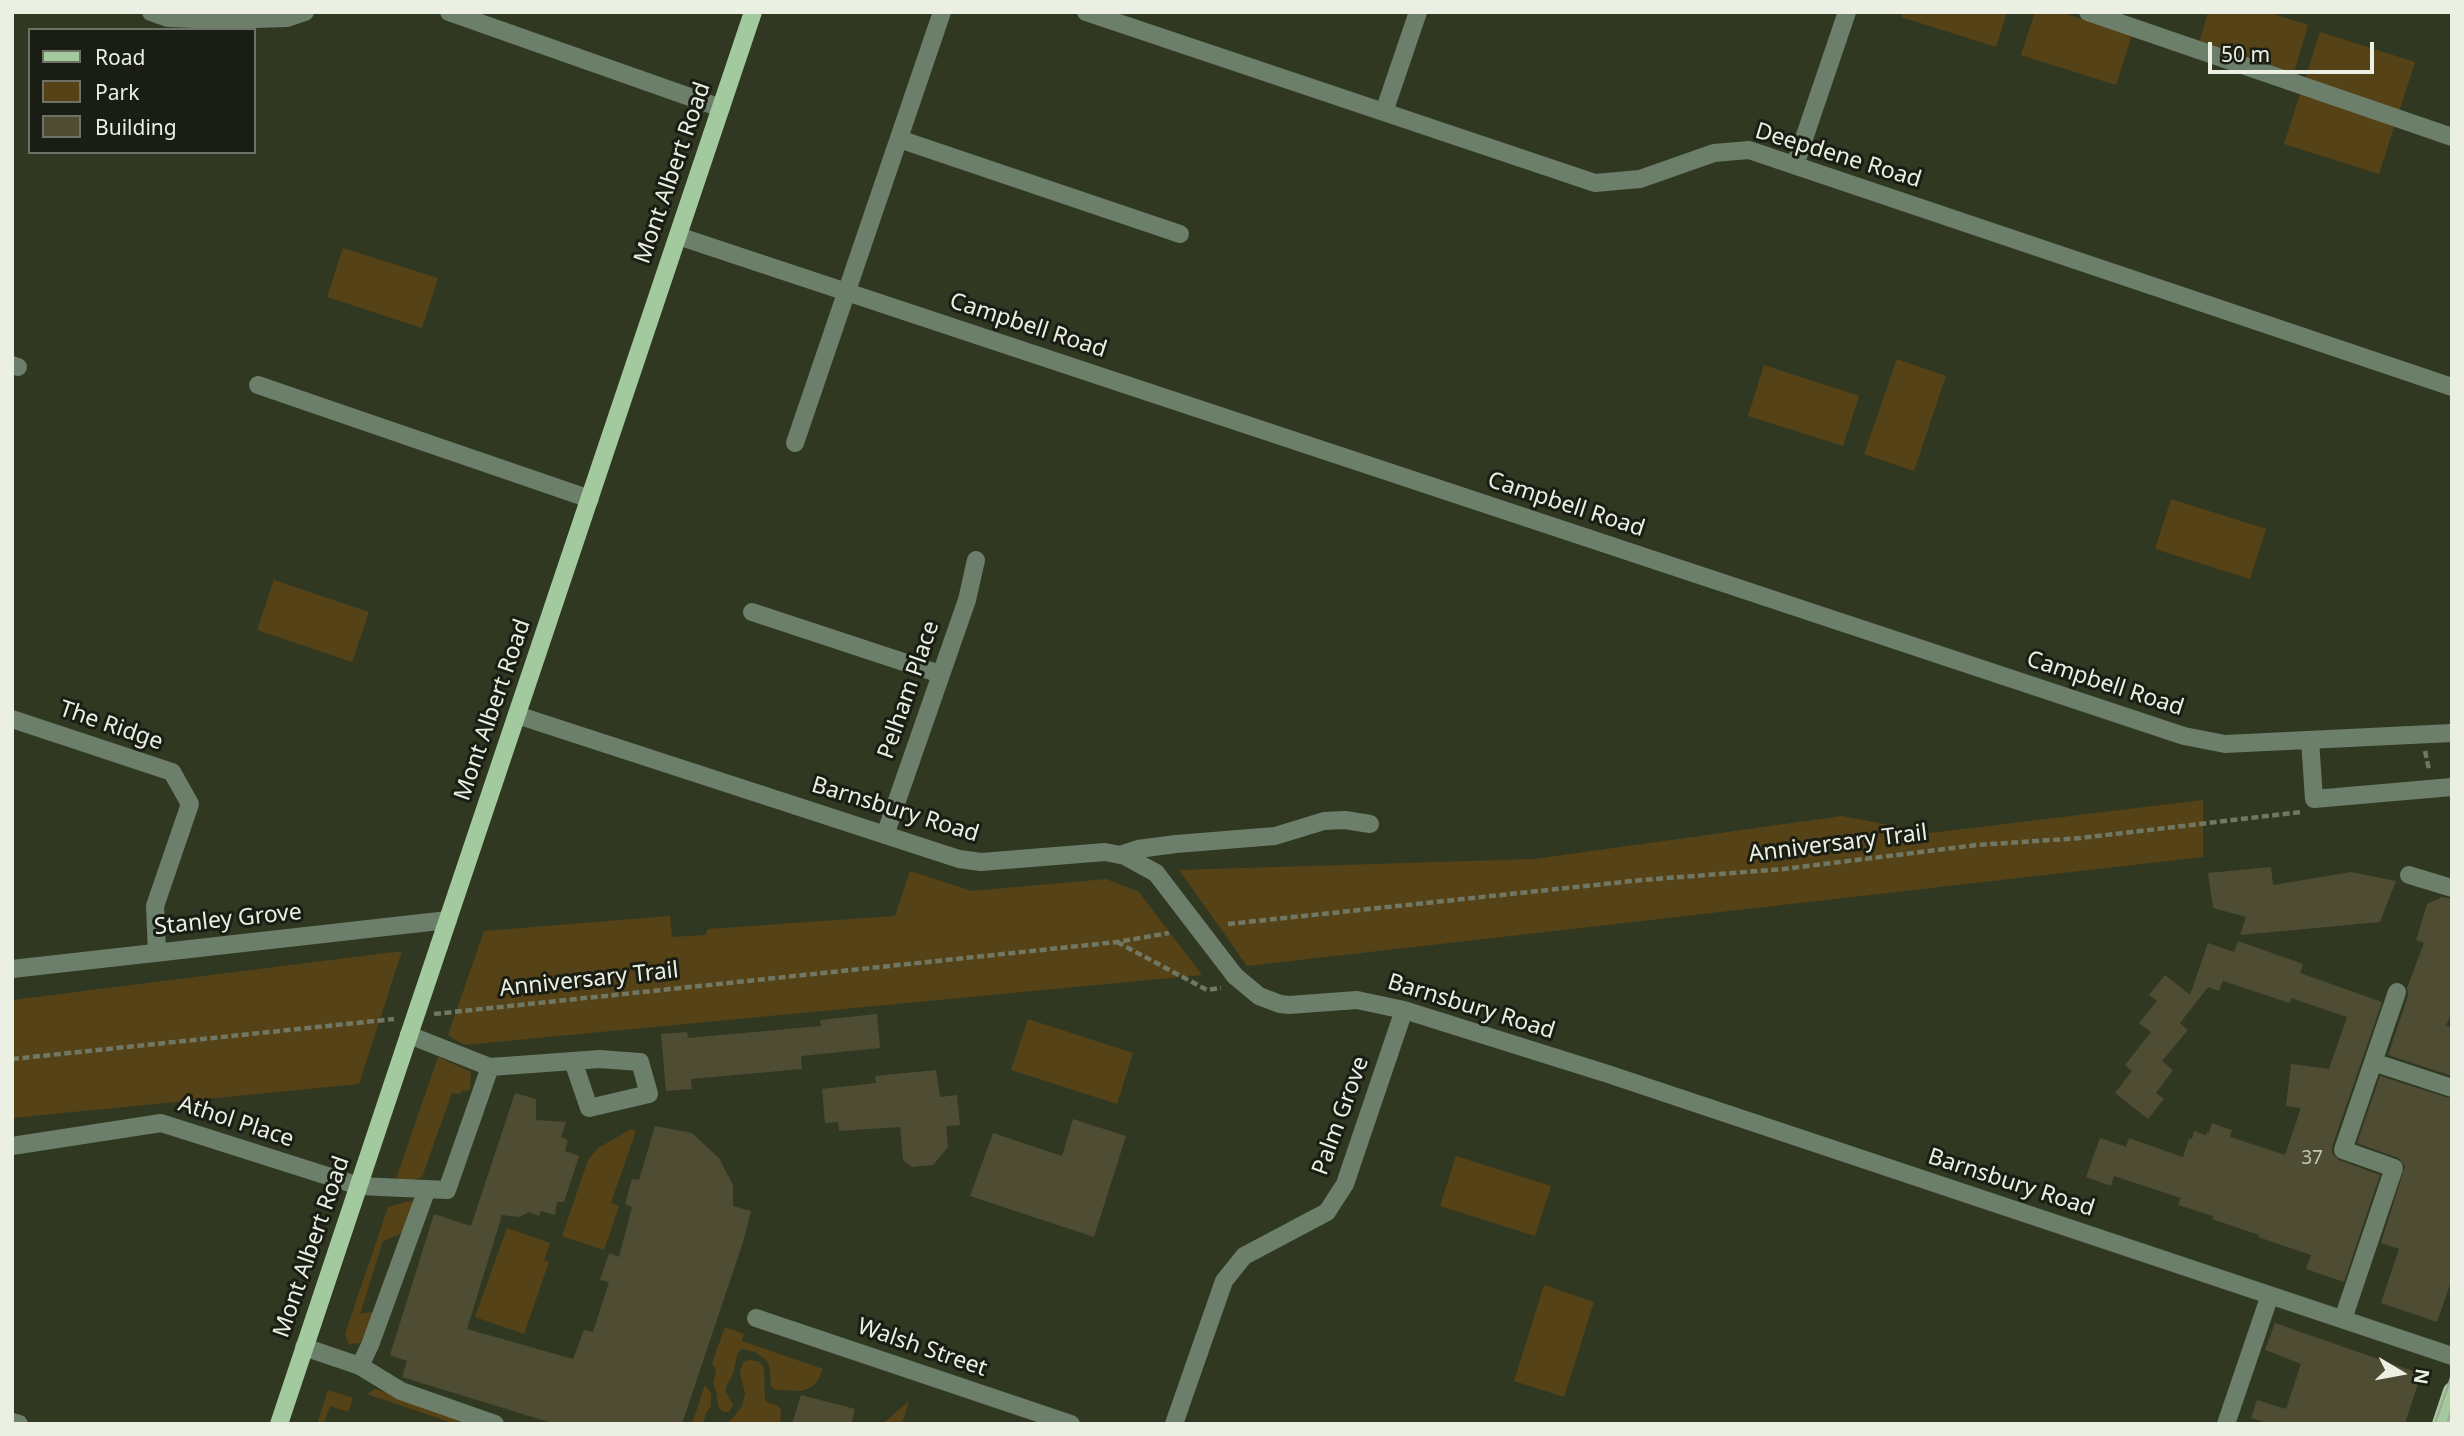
<!DOCTYPE html>
<style>
body{margin:0}
#map{position:relative;width:2464px;height:1436px;overflow:hidden;background:#313821;font-family:"Noto Sans",sans-serif}
canvas{display:block}
.frame{position:absolute;inset:0;border:14px solid #ebf0e2;pointer-events:none}
.legend{position:absolute;left:28px;top:28px;width:228px;height:126px;box-sizing:border-box;background:#1a1d14;border:2px solid #6e7166;margin:0;padding:9px 12px;list-style:none;font-size:21px;color:#ebf0e2}
.legend li{display:flex;align-items:center;gap:14px;height:35px}
.legend b{width:35px;border:2px solid #6e7166}
.north{position:absolute;left:2366px;top:1338px;width:70px;height:70px;-webkit-text-stroke:5px #1a1d14;paint-order:stroke;rotate:100deg;font-size:19px;font-weight:700;line-height:28px;text-align:center;color:#ebf0e2}
.north::after{content:'';display:block;margin:auto;width:24px;height:32px;background:#ebf0e2;clip-path:polygon(50% 0,100% 100%,50% 72%,0 100%)}
.scale{position:absolute;left:2208px;top:42px;width:166px;height:32px;box-sizing:border-box;border:4px solid #ebf0e2;border-top:0;padding-left:9px;font-size:21px;line-height:24px;white-space:nowrap;color:#ebf0e2;-webkit-text-stroke:5px #1a1d14;paint-order:stroke}
</style>
<div id="map">
<canvas width="2464" height="1436"></canvas>
<div class="frame"></div>
<ul class="legend">
<li><b style="height:9px;background:#a3ca9e"></b>Road</li>
<li><b style="height:19px;background:#564217"></b>Park</li>
<li><b style="height:19px;background:#4f4c34"></b>Building</li>
</ul>
<div class="north">N</div>
<div class="scale">50 m</div>
</div>
<script>
const context = document.querySelector('canvas').getContext('2d');
context.lineJoin = 'round';
function fill(path, color) {
  context.fillStyle = color;
  context.fill(path, 'evenodd');
}
function poly(rows) {
  const path = new Path2D();
  for (const r of rows) {
    path.moveTo(r[0], r[1]);
    for (let i = 2; i < r.length; i += 2) path.lineTo(r[i], r[i + 1]);
  }
  return path;
}
function strokePath(path, color, width, dash) {
  context.strokeStyle = color;
  context.lineWidth = width;
  context.lineCap = dash ? 'butt' : 'round';
  context.setLineDash(dash || []);
  context.stroke(path);
}
function label(font, color, halo, rows, align = 'center') {
  context.font = font + ' "Noto Sans",sans-serif';
  context.lineWidth = 6;
  context.setLineDash([]);
  context.textBaseline = 'middle';
  context.strokeStyle = halo;
  context.fillStyle = color;
  for (const [text, x, y, turn = 0] of rows) {
    context.save();
    context.translate(x, y);
    context.rotate((+turn || 0) * Math.PI / 180);
    context.textAlign = isNaN(turn) ? turn : align;
    if (halo) context.strokeText(text, 0, 0);
    context.fillText(text, 0, 0);
    context.restore();
  }
}
const green = poly([
 [1902,12,2007,12,1996,47,1901,17],
 [2035,12,2060,12,2132,35,2116,85,2021,55],
 [2208,12,2267,12,2308,25,2293,76,2198,46],
 [2320,32,2415,62,2399,112,2304,82],
 [2300,94,2395,124,2379,174,2284,144],
 [343,248,438,278,422,328,327,297],
 [1897,359,1946,376,1914,471,1864,454],
 [1764,365,1859,396,1843,446,1748,416],
 [2171,499,2266,529,2250,579,2155,549],
 [274,580,369,612,352,662,257,630],
 [2203,800,2203,857,1247,966,1179,870,1535,859,1842,816,1930,833],
 [910,871,972,891,1106,879,1139,892,1202,975,464,1045,448,1035,484,931,670,916,672,937,705,935,708,929,895,916],
 [402,951,359,1084,12,1118,12,1000],
 [1028,1019,1133,1053,1117,1104,1011,1070],
 [438,1057,471,1072,470,1090,462,1091,459,1094,452,1093,422,1177,414,1180,396,1179],
 [631,1129,636,1131,611,1203,619,1206,604,1250,562,1236,588,1160,598,1148],
 [1456,1156,1551,1186,1535,1236,1440,1206],
 [410,1201,414,1202,405,1232,383,1241,360,1314,377,1311,360,1343,349,1344,345,1334,388,1207],
 [507,1228,550,1243,544,1260,549,1262,524,1334,475,1317],
 [1544,1285,1594,1302,1564,1397,1514,1381],
 [725,1327,744,1334,742,1341,823,1369,818,1380,813,1386,802,1391,776,1390,771,1387,770,1367,766,1360,755,1352,742,1349,737,1354,734,1371,725,1390,733,1405,729,1412,722,1411,718,1406,716,1390,713,1384,716,1370,712,1363],
 [750,1360,760,1362,764,1369,765,1401,778,1406,781,1409,780,1424,724,1424,733,1418,742,1406,745,1393,740,1373,743,1362],
 [705,1385,711,1393,711,1406,706,1413,703,1424,692,1424],
 [375,1389,399,1396,473,1424,455,1424,367,1394],
 [328,1390,353,1398,348,1412,330,1406,324,1424,317,1424],
 [909,1401,902,1424,883,1424,887,1420]
]);
const building = poly([
 [2271,867,2273,885,2351,872,2396,881,2380,922,2240,935,2246,917,2213,908,2208,873],
 [2442,897,2452,899,2452,1011,2446,1026,2452,1028,2452,1076,2388,1055,2408,996,2407,988,2424,943,2416,940,2427,904],
 [2238,941,2303,964,2300,973,2382,1002,2332,1147,2332,1153,2339,1160,2380,1175,2344,1282,2306,1269,2311,1255,2258,1237,2259,1235,2212,1219,2213,1216,2178,1205,2181,1198,2114,1176,2111,1186,2086,1177,2100,1138,2126,1147,2129,1138,2183,1157,2189,1138,2192,1139,2194,1131,2206,1135,2207,1132,2209,1133,2212,1123,2232,1130,2230,1137,2285,1155,2301,1108,2286,1106,2291,1064,2329,1069,2347,1017,2291,998,2290,1003,2223,981,2219,991,2208,987,2180,1023,2188,1030,2162,1061,2173,1070,2156,1093,2164,1099,2148,1119,2115,1093,2132,1071,2125,1065,2151,1032,2139,1023,2157,1001,2149,995,2165,975,2190,995,2208,943,2234,952],
 [877,1014,880,1048,801,1056,802,1069,691,1079,692,1089,666,1091,661,1034,687,1032,688,1038,821,1026,820,1020],
 [936,1070,940,1097,957,1095,960,1125,946,1126,948,1147,933,1165,912,1167,903,1160,900,1127,839,1131,838,1122,825,1123,822,1089,876,1083,875,1076],
 [2380,1076,2452,1099,2452,1279,2437,1322,2381,1303,2399,1249,2381,1243,2405,1166,2398,1158,2357,1143],
 [515,1093,536,1099,536,1120,566,1122,561,1137,568,1140,565,1151,579,1156,564,1202,557,1202,555,1215,541,1211,539,1216,529,1212,519,1217,502,1215,467,1329,573,1359,584,1330,593,1332,609,1282,600,1280,609,1253,619,1257,632,1207,625,1204,632,1179,639,1180,655,1126,692,1133,706,1146,719,1158,733,1185,733,1206,751,1211,744,1239,682,1424,555,1424,402,1377,407,1361,390,1355,434,1214,471,1226],
 [1073,1119,1126,1136,1094,1237,970,1196,993,1133,1062,1156],
 [2275,1323,2421,1374,2405,1424,2270,1424,2251,1418,2257,1400,2286,1409,2301,1364,2265,1350],
 [801,1395,855,1409,851,1424,792,1424]
]);
const path = poly([
 [2425,751,2429,770],
 [1228,924,1642,880,1784,869,1977,845,2081,838,2301,812],
 [1117,942,1207,990,1221,988],
 [434,1014,1117,942,1169,933],
 [12,1059,394,1019]
]);
const minor = poly([
 [151,12,168,18,224,20,287,18,305,12],
 [449,12,721,108],
 [1086,12,1595,183,1640,179,1714,153,1749,150,2452,387],
 [2088,12,2452,137],
 [1384,112,1418,12],
 [899,139,1180,234],
 [1795,165,1847,12],
 [678,236,2184,736,2225,744,2452,733],
 [12,365,18,367],
 [258,385,590,499],
 [795,443,942,12],
 [752,612,940,674],
 [517,715,959,859,981,862,1105,852,1125,856,1156,873],
 [12,719,172,772,190,804,155,906,157,953],
 [2310,740,2314,799,2452,787],
 [885,835,967,600,976,560],
 [1120,855,1138,849,1176,844,1275,836,1324,821,1345,820,1370,824],
 [2409,875,2452,888],
 [12,969,448,920],
 [1235,976,1259,996,1280,1004,1289,1005,1357,1000,1404,1010,1608,1074,2452,1356],
 [409,1035,490,1067,573,1061,599,1059,640,1062,649,1094,589,1108,573,1061],
 [2373,1062,2452,1088],
 [12,1146,161,1123,359,1186,447,1190,490,1067],
 [756,1318,1071,1424],
 [2343,1319,2394,1168,2343,1150,2397,992],
 [304,1347,360,1366,401,1391,495,1424],
 [360,1366,370,1345,427,1189],
 [12,1422,19,1424],
 [1174,1424,1224,1281,1244,1256,1327,1212,1345,1184,1404,1010],
 [2226,1424,2270,1295]
]);
const major = poly([
 [439,946,753,12],
 [279,1424,409,1035],
 [2441,1424,2452,1391]
]);
const tram = poly([
 [2435,1424,2452,1374],
 [2447,1424,2452,1408]
]);
const minorBridge = poly([
 [1156,873,1235,976]
]);
const majorBridge = poly([
 [409,1035,439,946]
]);
const numberNames = [
 ["37",2312,1159]
];
const streetNames = [
 ["Deepdene Road",1838,156,17],
 ["Mont Albert Road",673,173,-71],
 ["Campbell Road",1028,326,18],
 ["Campbell Road",1566,505,18],
 ["Campbell Road",2105,684,18],
 ["Pelham Place",909,690,-71],
 ["Mont Albert Road",493,710,-71],
 ["The Ridge",111,726,19],
 ["Barnsbury Road",895,810,17],
 ["Anniversary Trail",1838,844,-7],
 ["Stanley Grove",228,920,-6],
 ["Anniversary Trail",589,980,-6],
 ["Barnsbury Road",1471,1007,17],
 ["Palm Grove",1341,1116,-70],
 ["Athol Place",236,1122,18],
 ["Barnsbury Road",2011,1183,18],
 ["Mont Albert Road",312,1247,-71],
 ["Walsh Street",922,1348,19]
];
fill(green, '#564217');
fill(building, '#4f4c34');
strokePath(path, '#707763', 4.5, [7, 3.5]);
strokePath(minor, '#6c7f6a', 18);
strokePath(major, '#a3ca9e', 18);
strokePath(tram, '#9fa593', 2);
strokePath(minorBridge, '#6c7f6a', 18);
strokePath(majorBridge, '#a3ca9e', 18);
label('19px', '#c4c7b6', null, numberNames);
label('23px', '#ebf0e2', '#1a1d14', streetNames);
</script>
